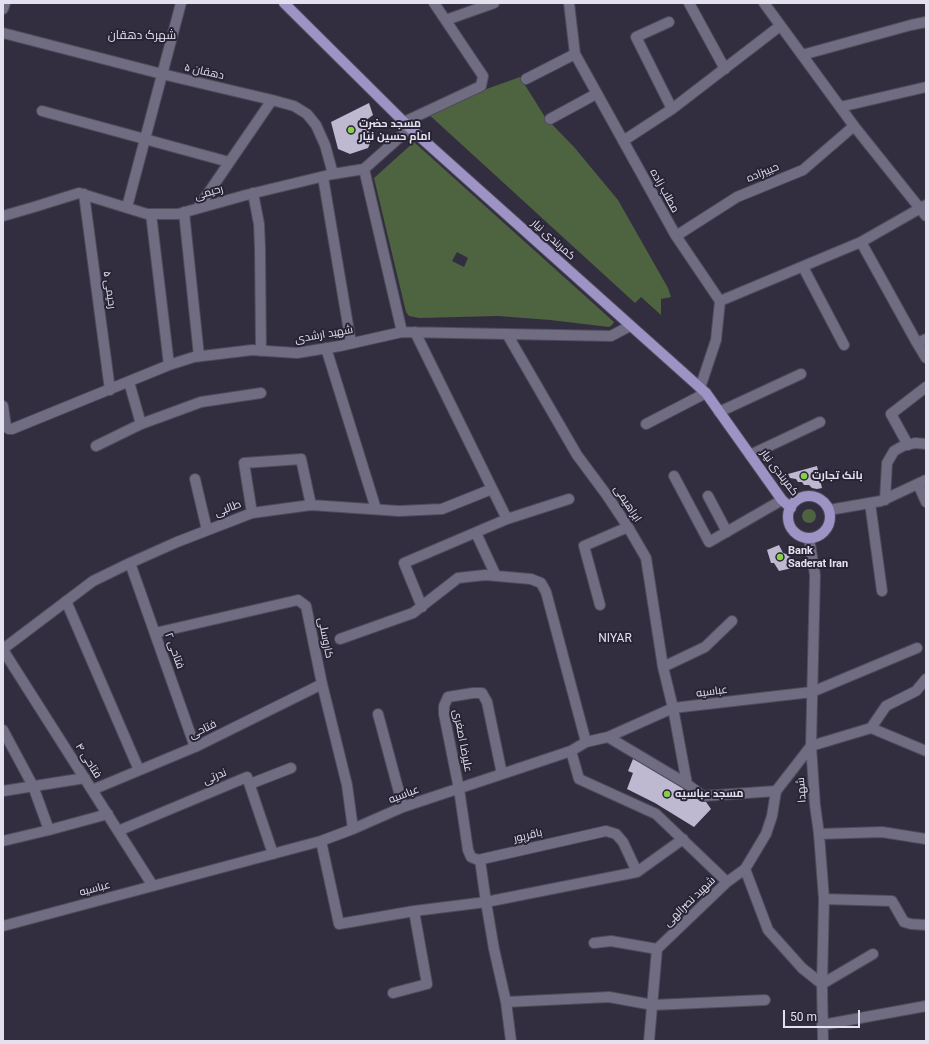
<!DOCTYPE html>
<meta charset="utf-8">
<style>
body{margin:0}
#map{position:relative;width:929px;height:1044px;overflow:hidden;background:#322e40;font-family:Roboto,sans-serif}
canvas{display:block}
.frame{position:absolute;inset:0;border:4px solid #e3e1ed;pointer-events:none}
.scale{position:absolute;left:783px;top:1010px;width:77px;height:18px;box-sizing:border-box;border:2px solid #e3e1ed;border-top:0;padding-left:5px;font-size:12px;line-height:14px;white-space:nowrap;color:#e3e1ed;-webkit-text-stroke:3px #282436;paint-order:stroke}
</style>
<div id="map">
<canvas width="929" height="1044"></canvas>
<div class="frame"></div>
<div class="scale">50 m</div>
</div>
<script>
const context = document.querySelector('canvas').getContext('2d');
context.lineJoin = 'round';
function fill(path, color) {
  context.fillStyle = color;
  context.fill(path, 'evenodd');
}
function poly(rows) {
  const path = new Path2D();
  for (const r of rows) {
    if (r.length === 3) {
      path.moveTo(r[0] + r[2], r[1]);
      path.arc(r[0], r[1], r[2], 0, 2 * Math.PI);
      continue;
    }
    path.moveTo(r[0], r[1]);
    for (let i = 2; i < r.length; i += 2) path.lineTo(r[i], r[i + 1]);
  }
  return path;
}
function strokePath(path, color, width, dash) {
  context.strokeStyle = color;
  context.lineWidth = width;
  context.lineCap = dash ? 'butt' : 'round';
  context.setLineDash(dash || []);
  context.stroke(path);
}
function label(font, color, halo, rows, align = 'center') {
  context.font = font + ' Roboto,Cairo,sans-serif';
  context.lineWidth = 4;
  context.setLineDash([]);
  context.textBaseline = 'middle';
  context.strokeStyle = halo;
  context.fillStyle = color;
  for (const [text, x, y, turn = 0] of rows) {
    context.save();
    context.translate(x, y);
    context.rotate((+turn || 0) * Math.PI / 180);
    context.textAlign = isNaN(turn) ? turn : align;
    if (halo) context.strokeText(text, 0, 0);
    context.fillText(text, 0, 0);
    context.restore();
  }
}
const green = poly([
 [520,77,545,117,574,147,618,200,668,288,671,297,661,299,661,315,641,297,635,303,425,111],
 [414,142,614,322,612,325,609,327,550,320,498,316,419,318,409,316,406,312,374,178],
 [457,252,468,258,464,267,452,261],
 [809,516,7]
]);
const building = poly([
 [369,103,373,115,365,121,372,139,368,148,350,154,338,149,331,122],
 [817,466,822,488,817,489,812,488,809,485,804,485,802,482,798,482,796,479,790,478,788,474],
 [779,545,783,553,786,554,795,561,797,567,779,571,774,563,771,563,767,550],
 [633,759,673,777,704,799,711,809,694,827,655,803,627,789,633,773,628,771]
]);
const minor = poly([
 [569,3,575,54,676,236,720,301,716,340,700,388],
 [689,3,725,69],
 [764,3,854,126,926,216],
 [3,9,5,3],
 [446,20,494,3],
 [669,22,636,37,672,109],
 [3,33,162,74,272,100,198,208],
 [802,55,911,25,926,22],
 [526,79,575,54],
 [272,100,294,106,307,114,316,125,325,145,333,174],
 [840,107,926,87],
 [42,111,229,162],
 [550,119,596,94],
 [404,122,481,86,483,76,434,3],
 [623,141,672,109,780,26],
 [364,169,402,332],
 [323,177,351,343],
 [253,193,259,224,260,248,261,351],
 [84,194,110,390],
 [127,207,181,3],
 [184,212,199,356],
 [151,214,169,365],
 [3,216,34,207,79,193,147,214,178,214,246,195,333,174,364,169,410,128],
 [676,236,737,197,803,170,854,126],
 [861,242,926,205],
 [803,267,844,345],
 [720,301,861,242,917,343,926,339],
 [415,332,507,519,569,499],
 [507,334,577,455,606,494,628,527,646,558,663,667,673,708,687,784],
 [917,343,926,358],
 [326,348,376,509],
 [129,382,141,424],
 [3,406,6,427,9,429,12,429,169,365,194,357,252,350,297,353,340,346,402,332,611,336,630,326],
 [719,412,801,374],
 [646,424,706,393],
 [908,445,891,414,926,387],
 [96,446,141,424,201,402,261,393],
 [750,455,820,422],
 [674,476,709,542,782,500],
 [195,479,207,530],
 [918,484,926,502],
 [708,496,727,532],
 [885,500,887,463,894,451,903,446,915,443,926,444],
 [870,503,882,591],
 [829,510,881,501,926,480],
 [252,513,244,463,301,459,311,505],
 [476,533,496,576],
 [809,538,815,575,811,746,815,805,819,834,824,899,822,984,823,1041],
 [130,563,195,747],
 [66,601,139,770],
 [600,605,584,546,628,527],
 [422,607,404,563,507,519],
 [155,633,298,600,306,606,322,684,347,785,353,829],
 [340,639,413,613,458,578,485,575,531,579,541,583,546,592,586,742],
 [3,649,93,581,130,563,177,542,252,513,311,505,399,511,442,509,492,489],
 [3,650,153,886],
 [663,667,705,647,732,621],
 [378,714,403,807],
 [871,728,886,706,916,691,926,679],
 [3,730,33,786,49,830,3,841],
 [608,737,687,784,703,796,776,791,811,746,871,728,926,751],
 [571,751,579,779,656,814,727,882],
 [502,774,487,702,482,693,473,693,448,697,444,706,444,714,459,789,468,850,471,857,478,860,606,831,616,834,623,842,637,872],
 [250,784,291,768],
 [92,790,195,747,322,684],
 [3,791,85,778],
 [49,830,108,814],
 [118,831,247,777,273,854],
 [819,834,882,832,926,839],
 [321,841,339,924,414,911,486,902,637,872,683,839],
 [480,860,486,902,494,949,506,1002,511,1041],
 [745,869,768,930,802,968,822,984,873,954],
 [824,899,892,901,904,922,911,924,926,925],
 [3,926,321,841,353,829,403,807,571,751,586,742,608,737,673,708,812,692,917,648],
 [594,943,611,941,657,949],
 [393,993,427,984,414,911],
 [506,1002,609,997,653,1005,765,1000],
 [822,1025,926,1006],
 [649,1041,657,949,727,882,745,869,766,834,772,816,776,791]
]);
const major = poly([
 [284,3,410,128,706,393,782,500,791,508],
 [809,517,21]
]);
const markers = [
 [351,130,4,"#88cf49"],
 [804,476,4,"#88cf49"],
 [780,557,4,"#88cf49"],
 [667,794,4,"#88cf49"]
];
const streetNames = [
 ["دهقان ۵",204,72,13],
 ["حبیبزاده",763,173,-22],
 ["مطلب زاده",664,191,61],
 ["رحیمی",209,193,-16],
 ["کمربندی نیار",553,240,42],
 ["رحیمی ۵",109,290,82],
 ["شهید ارشدی",324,335,-10],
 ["کمربندی نیار",779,473,53],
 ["ابراهیمی",627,504,57],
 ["طالبی",228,509,-21],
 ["کاروسلی",325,638,79],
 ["فتاحی ۲",174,651,70],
 ["عباسیه",712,692,-7],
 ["فتاحی",203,730,-26],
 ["علیرضا اصغری",462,741,79],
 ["فتاحی ۴",88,761,58],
 ["ندرتی",215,777,-23],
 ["شهدا",802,790,-94],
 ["عباسیه",404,795,-21],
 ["باقرپور",528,836,-13],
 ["عباسیه",95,889,-15],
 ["شهید نصرالهی",690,902,-44]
];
const poiNames = [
 ["مسجد حضرت",359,124],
 ["امام حسین نیار",359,137],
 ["بانک تجارت",812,476],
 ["Bank",788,551],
 ["Saderat Iran",788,564],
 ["مسجد عباسیه",675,794]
];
const neighbourhoodNames = [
 ["شهرک دهقان",142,36],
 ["NIYAR",615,639]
];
fill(green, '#4e633f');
fill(building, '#beb9d1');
strokePath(minor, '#4e4b5a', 12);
strokePath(major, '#4e4b5a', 12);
strokePath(minor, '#706c81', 10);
strokePath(major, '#9e93c5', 10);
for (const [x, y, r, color] of markers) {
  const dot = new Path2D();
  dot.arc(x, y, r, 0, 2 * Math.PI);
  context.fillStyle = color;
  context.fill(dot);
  strokePath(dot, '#282436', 1.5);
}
label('11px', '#e3e1ed', '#282436', streetNames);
label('bold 11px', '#e3e1ed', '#282436', poiNames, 'left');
label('12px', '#e3e1ed', '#282436', neighbourhoodNames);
</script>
